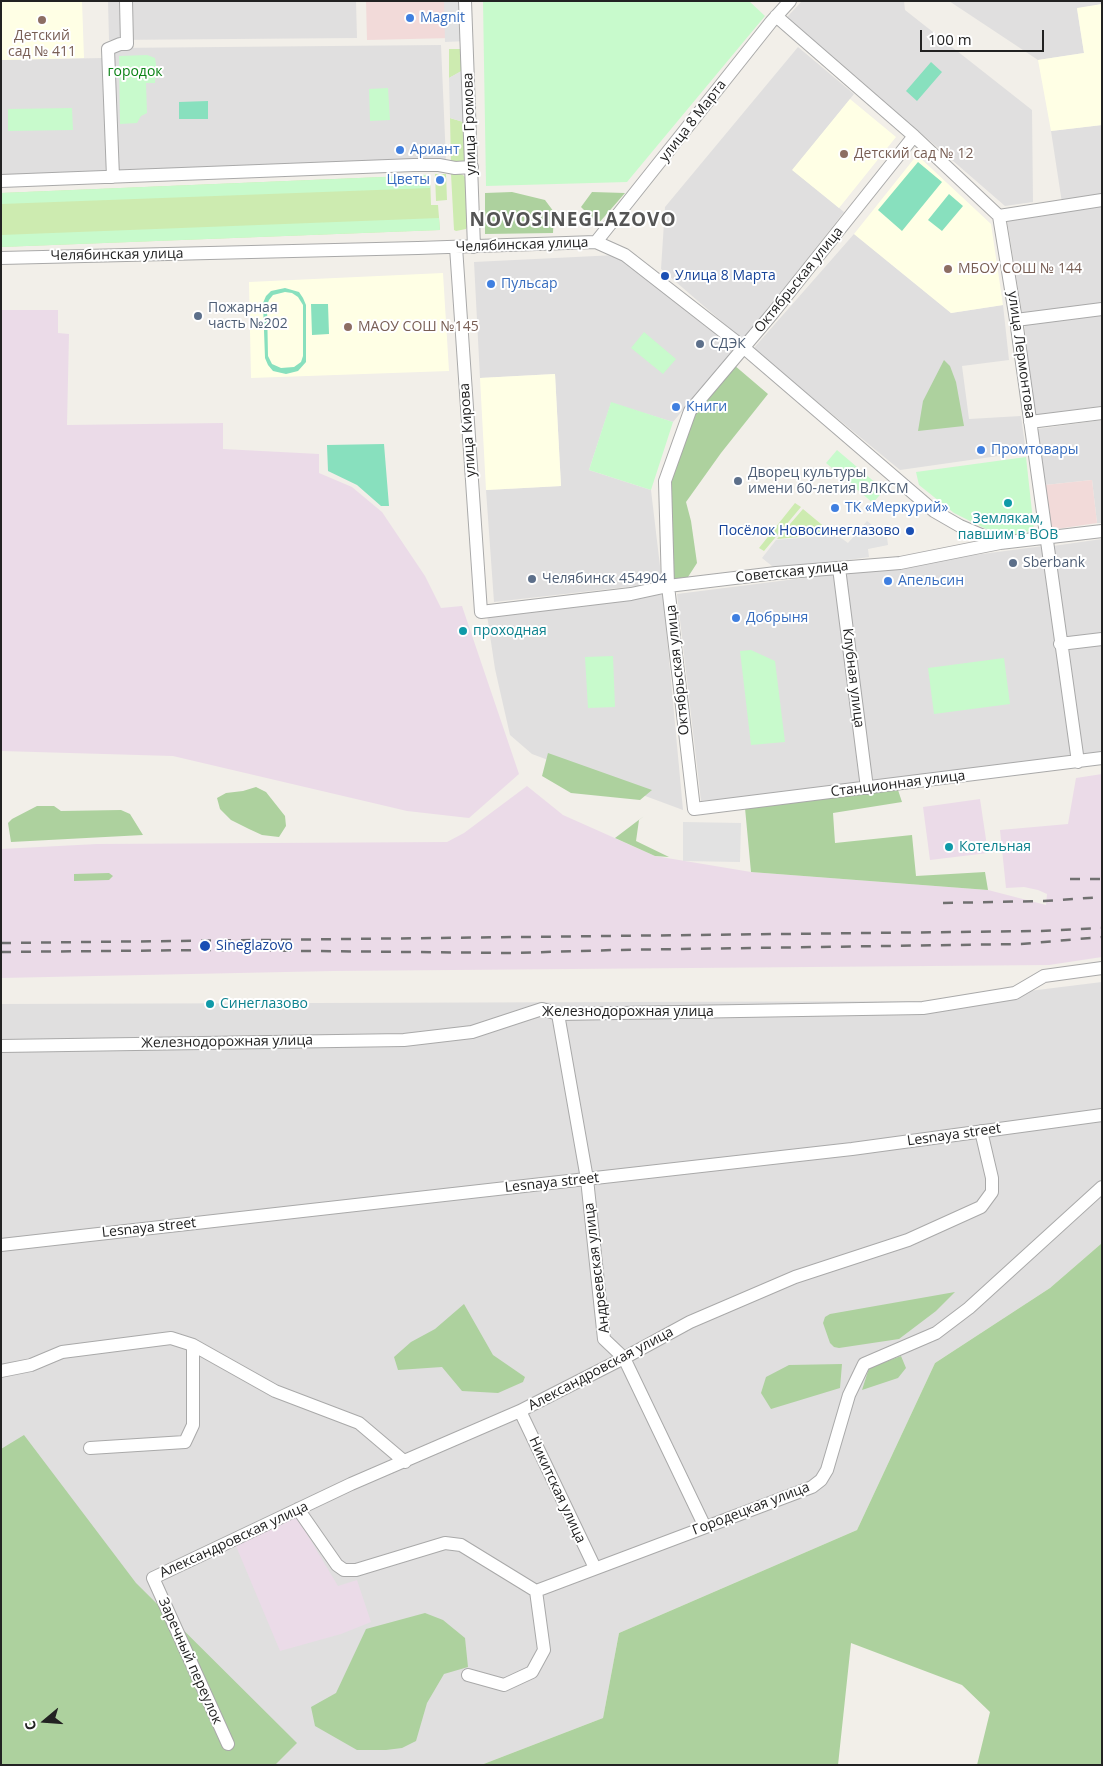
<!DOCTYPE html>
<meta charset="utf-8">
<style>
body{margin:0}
#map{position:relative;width:1103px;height:1766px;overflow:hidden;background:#f2efe9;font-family:"Open Sans",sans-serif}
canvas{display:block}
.frame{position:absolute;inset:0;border:2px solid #222;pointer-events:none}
.north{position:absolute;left:20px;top:1696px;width:50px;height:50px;-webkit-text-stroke:4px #fff;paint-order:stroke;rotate:252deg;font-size:14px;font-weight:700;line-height:20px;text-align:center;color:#222}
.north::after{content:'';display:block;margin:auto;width:18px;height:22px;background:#222;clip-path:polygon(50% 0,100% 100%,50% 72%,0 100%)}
.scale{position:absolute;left:920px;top:30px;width:124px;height:22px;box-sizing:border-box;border:2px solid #222;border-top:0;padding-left:6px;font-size:15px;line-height:18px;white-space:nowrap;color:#222;-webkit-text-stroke:4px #fff;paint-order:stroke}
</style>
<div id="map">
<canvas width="1103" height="1766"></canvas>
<div class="frame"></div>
<div class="north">С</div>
<div class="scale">100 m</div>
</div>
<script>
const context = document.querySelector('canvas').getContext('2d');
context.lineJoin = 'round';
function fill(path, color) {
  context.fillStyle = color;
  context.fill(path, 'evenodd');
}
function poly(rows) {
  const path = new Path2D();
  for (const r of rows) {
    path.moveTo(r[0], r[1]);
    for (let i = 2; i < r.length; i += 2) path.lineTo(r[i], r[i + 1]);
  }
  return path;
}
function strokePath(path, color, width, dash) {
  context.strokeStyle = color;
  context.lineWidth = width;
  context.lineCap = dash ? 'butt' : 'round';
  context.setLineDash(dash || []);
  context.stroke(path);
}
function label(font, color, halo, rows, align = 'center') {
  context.font = font + ' "Open Sans",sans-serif';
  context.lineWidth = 4;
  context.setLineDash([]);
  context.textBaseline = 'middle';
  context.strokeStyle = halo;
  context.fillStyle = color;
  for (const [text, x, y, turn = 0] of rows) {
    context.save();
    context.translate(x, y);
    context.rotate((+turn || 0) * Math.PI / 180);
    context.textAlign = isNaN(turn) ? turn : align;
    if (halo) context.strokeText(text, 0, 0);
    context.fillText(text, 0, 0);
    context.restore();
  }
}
const residential = poly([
 [108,1,356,1,357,38,109,40],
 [802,1,904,1,905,10,1032,110,1033,202,1005,206,787,17],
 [949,1,1102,1,1102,4,1077,9,1084,53,1038,60],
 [441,45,446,161,117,172,113,48],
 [798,47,854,94,793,170,844,212,743,340,661,269,665,207],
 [103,58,109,173,1,177,1,60],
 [1102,125,1102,196,1062,203,1051,131],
 [1102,206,1102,303,1022,313,1007,220],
 [854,234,951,313,1003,305,1009,360,962,366,969,419,1021,416,1026,452,900,470,753,349],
 [616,255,734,349,673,422,611,403,589,470,651,490,662,583,494,602,486,490,561,486,555,374,480,378,474,262],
 [1102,312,1102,406,1035,415,1024,322],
 [1102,420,1102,523,1097,523,1092,480,1045,485,1037,429],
 [1102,539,1102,635,1065,640,1053,546],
 [1043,546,1073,758,872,781,845,572],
 [835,574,862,784,701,801,677,594],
 [663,594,683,810,532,754,510,735,495,669,487,615],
 [1102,645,1102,755,1082,758,1066,649],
 [1102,982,1102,1243,1050,1288,935,1363,857,1530,619,1633,603,1718,481,1765,1,1765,1,1004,948,1001]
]);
const commercial = poly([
 [366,1,451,1,452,38,367,40],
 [1092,480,1097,523,1050,530,1045,485]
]);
const industrial = poly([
 [1,310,58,310,58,333,69,334,67,425,223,423,223,449,319,454,319,473,352,487,382,512,425,576,441,608,462,606,519,774,469,818,407,811,173,756,1,751],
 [1102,774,1102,957,1049,965,333,971,1,978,1,849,97,844,447,842,464,833,527,786,563,815,655,856,751,872,988,890,1046,905,1047,894,1038,890,1024,887,1006,888,1000,830,1068,824,1076,778],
 [980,799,988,853,930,860,923,807],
 [295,1514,338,1586,357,1580,371,1622,341,1634,280,1651,236,1546]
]);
const education = poly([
 [1,1,82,1,84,58,1,60],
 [1102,4,1102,125,1051,131,1038,60,1084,53,1077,8],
 [850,99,896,137,839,208,792,170],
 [917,155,991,224,1003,305,951,313,854,234],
 [443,273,449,371,251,378,249,282],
 [555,374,561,486,486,490,480,378]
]);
const grass = poly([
 [449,49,462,49,466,69,449,78],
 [450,118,467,123,465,162,451,164],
 [458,173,463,175,466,178,468,225,466,229,456,231,454,230,451,174],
 [435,174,446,174,447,200,436,201],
 [430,175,431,205,438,205,440,230,1,247,1,193],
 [795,503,801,507,764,551,759,548],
 [803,509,833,534,777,539]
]);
const forest = poly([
 [512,192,545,200,554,212,553,233,485,234,485,193],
 [592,192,625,193,598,224,581,207],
 [944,360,950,366,956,382,964,426,918,431,923,401],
 [734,365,768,394,721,453,686,502,691,521,697,563,688,577,673,579,670,482,694,414],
 [548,753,652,790,640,800,571,793,542,776],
 [256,787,266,792,285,816,286,826,279,837,262,835,249,829,231,820,220,809,217,798,226,793,243,791],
 [898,790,902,802,833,813,835,843,912,835,916,876,985,872,988,890,751,872,745,808],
 [37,806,54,806,61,811,121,810,130,814,143,835,11,842,8,823,12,819],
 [644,816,639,820,636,841,669,857,655,856,615,838],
 [109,873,113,876,109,880,74,881,74,874],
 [1102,1243,1102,1765,977,1765,990,1712,962,1685,851,1643,838,1765,481,1765,603,1718,619,1633,857,1530,935,1363,1050,1288],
 [955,1292,936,1311,899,1339,839,1348,834,1347,830,1343,823,1323,825,1317,830,1314],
 [464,1304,493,1355,525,1377,523,1382,498,1393,462,1391,442,1367,398,1370,394,1357,411,1342,435,1329],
 [901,1356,906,1368,898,1378,862,1390,869,1368],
 [842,1364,840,1388,771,1409,761,1393,766,1377,789,1365],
 [24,1435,136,1583,297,1743,275,1765,1,1765,1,1449],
 [425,1613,443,1620,465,1638,468,1667,444,1674,427,1703,416,1741,402,1748,386,1750,357,1750,315,1726,311,1707,336,1693,366,1629]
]);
const park = poly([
 [483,1,749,1,765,16,627,182,486,186],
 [147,55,155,58,156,64,155,83,146,83,147,113,141,116,137,123,120,124,119,56],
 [388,88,390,120,370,121,369,89],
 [72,108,73,130,8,131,8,109],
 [430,175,430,188,1,204,1,193],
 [439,218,440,230,1,247,1,235],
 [644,332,676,359,663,374,631,348],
 [611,402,673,422,651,490,589,470],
 [837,450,884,490,873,503,826,463],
 [1026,457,1034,530,1023,533,1011,535,988,530,954,513,919,485,916,472],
 [751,650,775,661,785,742,751,745,740,651],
 [613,656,615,707,588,708,585,657],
 [1004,658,1010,704,934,714,928,668]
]);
const pitch = poly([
 [931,62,942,72,917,101,906,91],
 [208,101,208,119,179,119,179,102],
 [918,162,942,182,902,231,878,210],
 [949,194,963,206,942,231,928,220],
 [285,288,299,292,303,298,306,305,306,362,298,371,286,374,273,371,268,365,265,358,263,303,266,296,271,291],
 [285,292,292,293,298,297,303,305,303,356,301,362,294,367,281,368,272,364,268,356,267,305,269,300,273,295],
 [311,304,328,304,329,334,312,335],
 [384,444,389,506,381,506,357,485,328,471,327,445]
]);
const parking = poly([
 [444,1,465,1,467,41,445,42],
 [468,67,470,124,450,118,449,78],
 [867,521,887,537,888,545,868,549,869,557,777,570,762,558,776,540,837,535,848,543],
 [683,822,741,823,740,862,683,861]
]);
const minor = poly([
 [465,1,474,247],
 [776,16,914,136,999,216,1016,320,1078,762],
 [914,136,772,314,690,411,665,481,668,586,694,809,1102,758],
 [113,177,108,49,120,44,127,44,126,1],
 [1,181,414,165,439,165,455,168,472,167],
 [999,216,1102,200],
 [596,242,771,22,790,1],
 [456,247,481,612,631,594,668,586,776,573,900,563,1000,543,1102,531],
 [1,258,418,248,596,242,625,255,743,347,934,511,960,526,1000,543],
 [1016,320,1102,309],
 [1030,422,1102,413],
 [839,568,867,788],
 [1060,644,1102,639],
 [558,1014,587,1179,604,1339,624,1358,705,1527],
 [1,1046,404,1040,472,1032,542,1009,558,1014,923,1008,1015,993,1044,976,1102,968],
 [1,1245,852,1149,1102,1115],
 [1,1371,31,1365,62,1352,171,1338,193,1345,275,1391,359,1423,405,1462],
 [520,1411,595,1568],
 [90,1448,185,1442,193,1425,193,1345],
 [298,1509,337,1565,344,1570,356,1570,445,1543,461,1545,536,1591],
 [536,1591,812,1487,821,1480,827,1470,849,1395,864,1364,936,1333,969,1308,1102,1187],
 [468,1675,504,1685,532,1672,544,1650,536,1591],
 [228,1744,153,1578,351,1484,520,1411,624,1358,690,1322,795,1277,908,1240,981,1207,992,1192,992,1178,981,1131]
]);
const rail = poly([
 [1070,879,1102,879],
 [943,903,1044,901,1102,897],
 [1,943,1041,931,1102,928],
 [1,952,208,950,512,953,614,950,1021,944,1102,937]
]);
const markers = [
 [410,18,5,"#3f7fe0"],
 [42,20,5,"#8d6e63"],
 [400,150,5,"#3f7fe0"],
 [844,154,5,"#8d6e63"],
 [440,180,5,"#3f7fe0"],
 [948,269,5,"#8d6e63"],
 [665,276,5,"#1a4fb4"],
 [491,284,5,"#3f7fe0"],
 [198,316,5,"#5c6f8a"],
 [348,327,5,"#8d6e63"],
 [700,344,5,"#5c6f8a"],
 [676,407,5,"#3f7fe0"],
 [981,450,5,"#3f7fe0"],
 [738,481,5,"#5c6f8a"],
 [1008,503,5,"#0f9aa8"],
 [835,508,5,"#3f7fe0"],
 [910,531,5,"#1a4fb4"],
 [1013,563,5,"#5c6f8a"],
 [532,579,5,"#5c6f8a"],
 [888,581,5,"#3f7fe0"],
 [736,618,5,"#3f7fe0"],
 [463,631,5,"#0f9aa8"],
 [949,847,5,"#0f9aa8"],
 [205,946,6,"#1a4fb4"],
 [210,1004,5,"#0f9aa8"]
];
const shopNames = [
 ["Magnit",420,18],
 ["Ариант",410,150],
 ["Цветы",430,180,"right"],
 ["Пульсар",501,284],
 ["Книги",686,407],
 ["Промтовары",991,450],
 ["ТК «Меркурий»",845,508],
 ["Апельсин",898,581],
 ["Добрыня",746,618]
];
const educationNames = [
 ["Детский",42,36,"center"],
 ["сад № 411",42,52,"center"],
 ["Детский сад № 12",854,154],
 ["МБОУ СОШ № 144",958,269],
 ["МАОУ СОШ №145",358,327]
];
const parkNames = [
 ["городок",135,72]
];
const streetNames = [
 ["улица 8 Марта",693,121,-52],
 ["улица Громова",470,124,-92],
 ["Челябинская улица",522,245,-2],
 ["Челябинская улица",117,255,-1],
 ["Октябрьская улица",799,280,-51],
 ["улица Лермонтова",1021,355,82],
 ["улица Кирова",468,430,-94],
 ["Советская улица",792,572,-6],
 ["Октябрьская улица",678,670,-96],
 ["Клубная улица",853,678,83],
 ["Станционная улица",898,784,-7],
 ["Железнодорожная улица",628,1012],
 ["Железнодорожная улица",227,1042,-1],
 ["Lesnaya street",954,1135,-8],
 ["Lesnaya street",552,1183,-6],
 ["Lesnaya street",149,1228,-6],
 ["Андреевская улица",597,1268,-97],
 ["Александровская улица",601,1369,-28],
 ["Никитская улица",557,1490,65],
 ["Городецкая улица",751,1509,-21],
 ["Александровская улица",234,1540,-25],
 ["Заречный переулок",190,1661,66]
];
const transitNames = [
 ["Улица 8 Марта",675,276],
 ["Посёлок Новосинеглазово",900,531,"right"],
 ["Sineglazovo",216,946]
];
const serviceNames = [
 ["Пожарная",208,308],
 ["часть №202",208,324],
 ["СДЭК",710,344],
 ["Дворец культуры",748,473],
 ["имени 60-летия ВЛКСМ",748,489],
 ["Sberbank",1023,563],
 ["Челябинск 454904",542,579]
];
const cultureNames = [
 ["Землякам,",1008,519,"center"],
 ["павшим в ВОВ",1008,535,"center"],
 ["проходная",473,631],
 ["Котельная",959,847],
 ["Синеглазово",220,1004]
];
const districtNames = [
 ["NOVOSINEGLAZOVO",573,221]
];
fill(residential, '#e0dfdf');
fill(commercial, '#f2dad9');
fill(industrial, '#ebdbe8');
fill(education, '#ffffe5');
fill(grass, '#cdebb0');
fill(forest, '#add19e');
fill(park, '#c8facc');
fill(pitch, '#88e0be');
fill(parking, '#e2e2e2');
strokePath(minor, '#a9a9a9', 14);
strokePath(minor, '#fff', 12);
strokePath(rail, '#707070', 2.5, [10, 10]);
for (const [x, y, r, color] of markers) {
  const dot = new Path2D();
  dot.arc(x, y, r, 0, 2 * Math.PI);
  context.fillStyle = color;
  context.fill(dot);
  strokePath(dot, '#fff', 2);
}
label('14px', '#366cbe', '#fff', shopNames, 'left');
label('14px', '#785e54', '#fff', educationNames, 'left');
label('14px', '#0c8416', '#fff', parkNames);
label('14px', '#222', '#fff', streetNames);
label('14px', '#164399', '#fff', transitNames, 'left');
label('14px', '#4e5e75', '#fff', serviceNames, 'left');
label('14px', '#0d838f', '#fff', cultureNames, 'left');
context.letterSpacing = '1px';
label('bold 19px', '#555', '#fff', districtNames);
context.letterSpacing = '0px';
</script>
